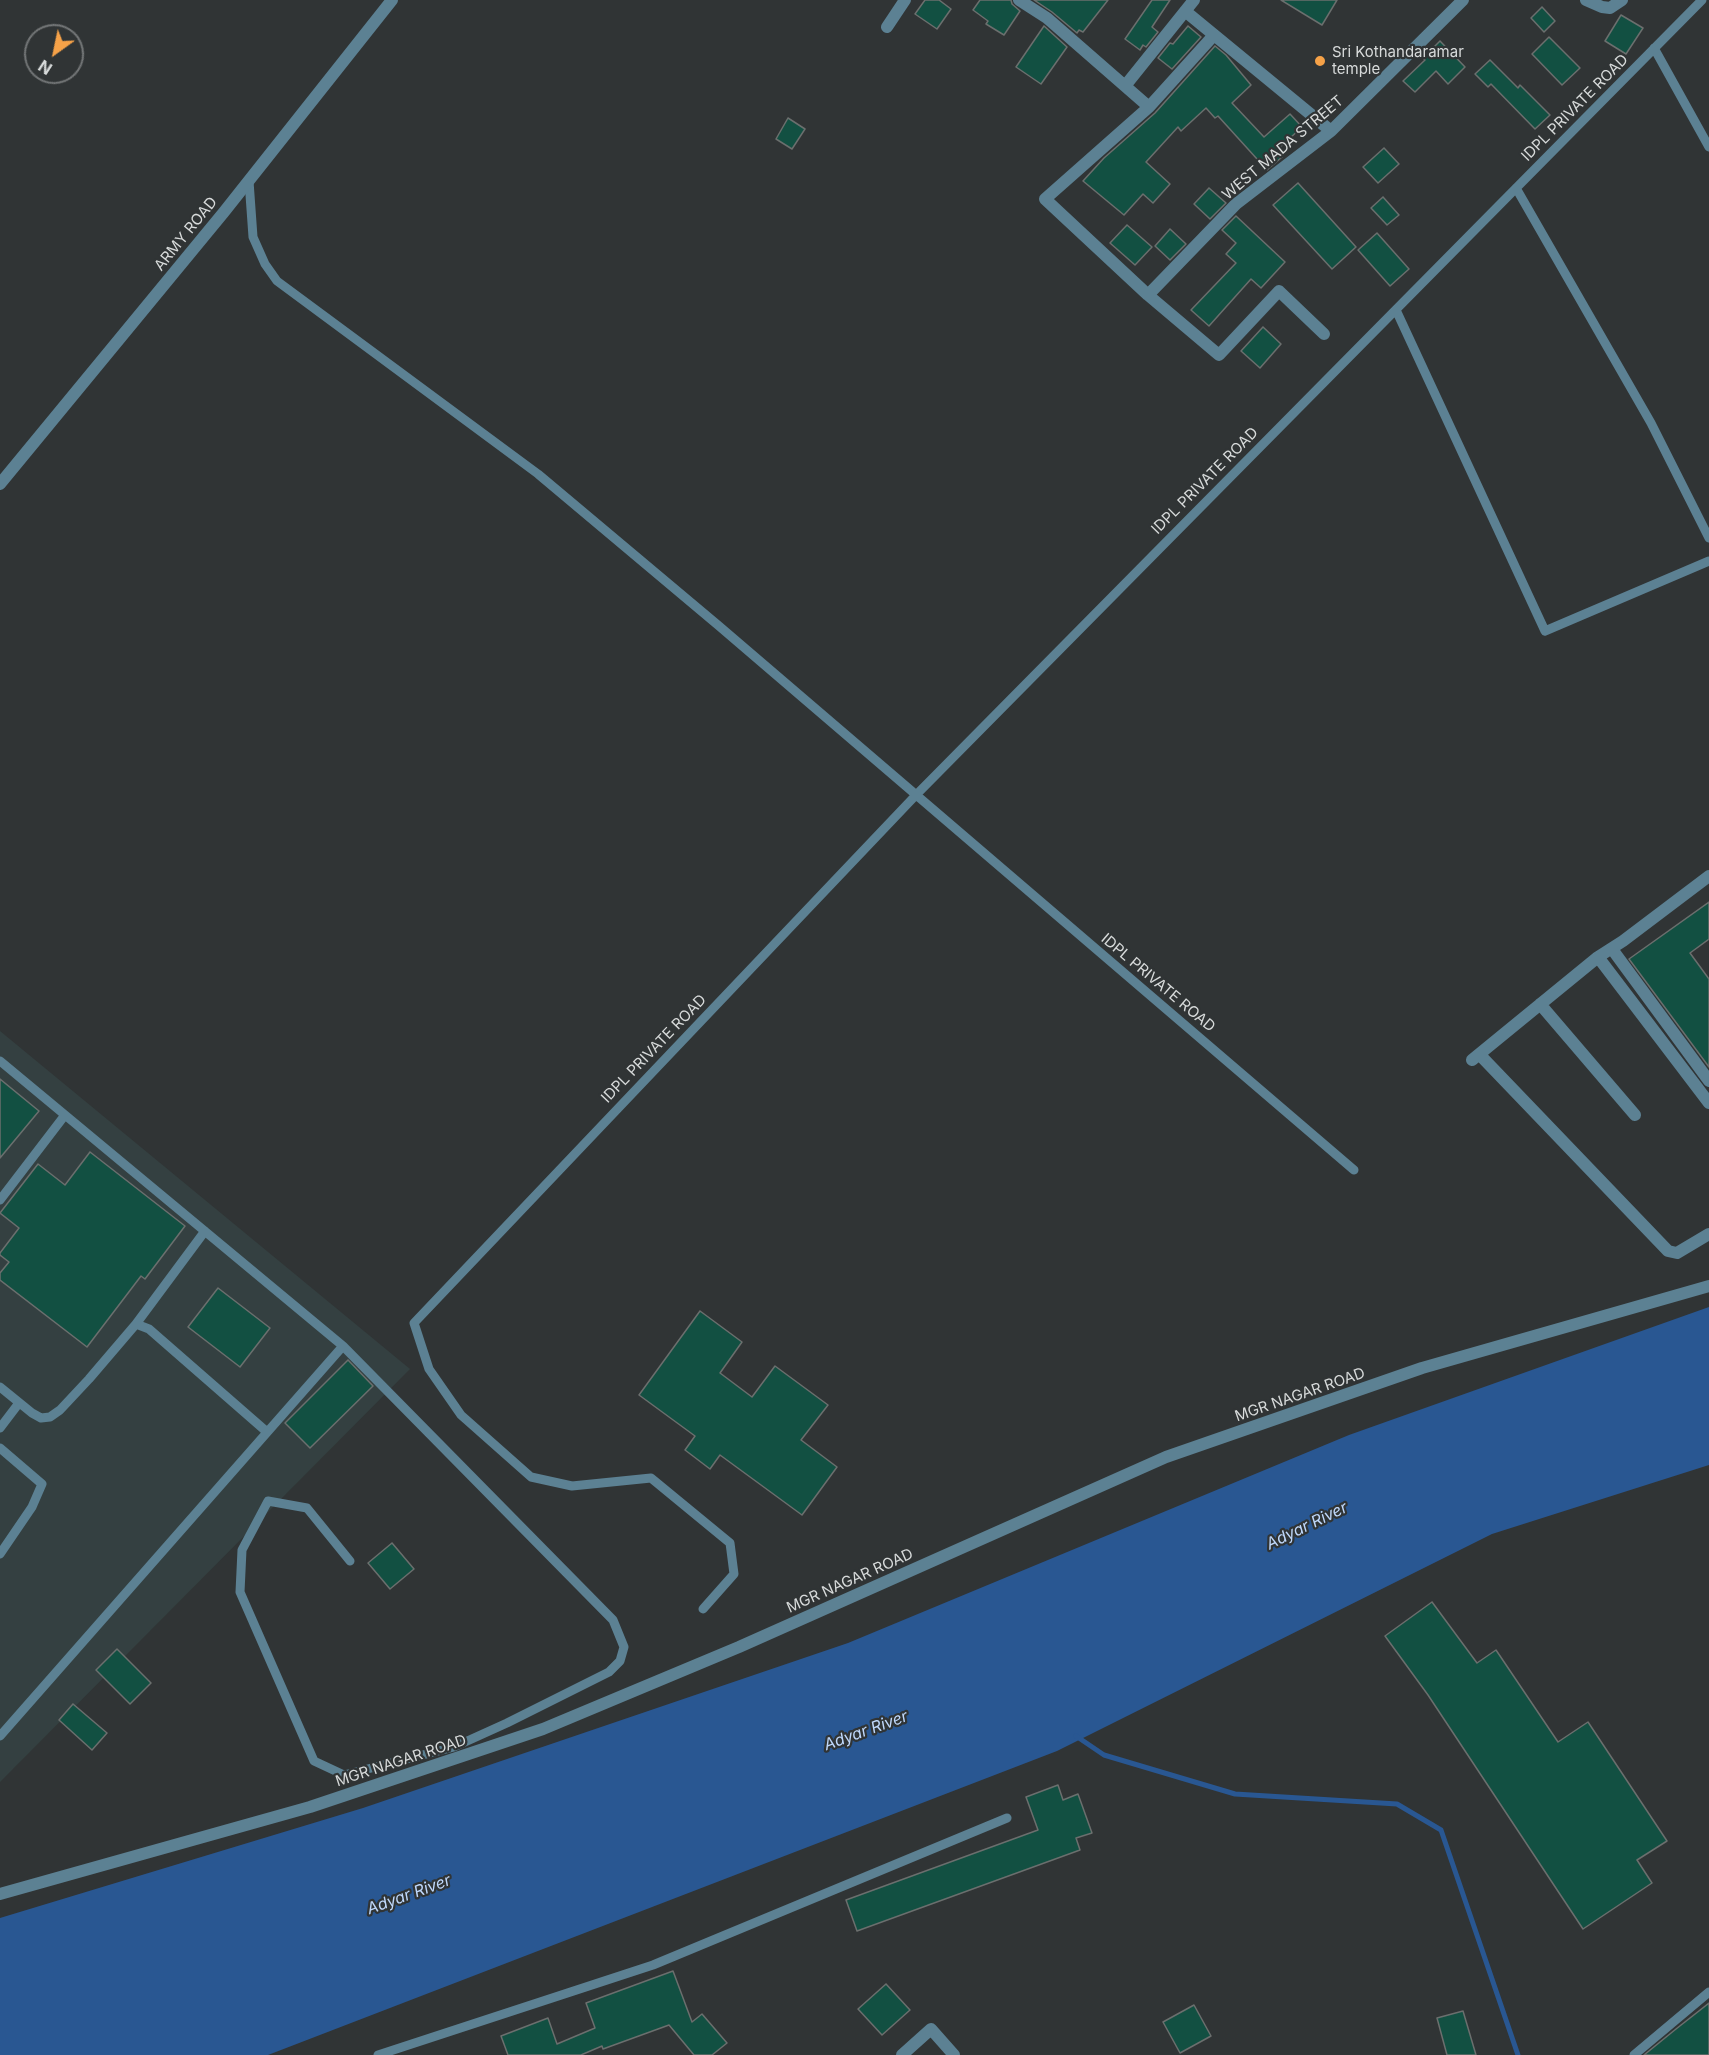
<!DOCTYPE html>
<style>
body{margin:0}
#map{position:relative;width:1709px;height:2055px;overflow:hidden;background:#303435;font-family:Inter,sans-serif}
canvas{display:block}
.north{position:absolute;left:24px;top:24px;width:60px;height:60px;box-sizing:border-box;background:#303435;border:2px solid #737677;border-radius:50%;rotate:213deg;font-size:16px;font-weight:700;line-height:24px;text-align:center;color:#d7dada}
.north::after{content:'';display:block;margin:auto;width:21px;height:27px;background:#f6a248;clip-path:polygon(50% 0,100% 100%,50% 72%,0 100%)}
</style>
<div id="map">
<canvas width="1709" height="2055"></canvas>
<div class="north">N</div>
</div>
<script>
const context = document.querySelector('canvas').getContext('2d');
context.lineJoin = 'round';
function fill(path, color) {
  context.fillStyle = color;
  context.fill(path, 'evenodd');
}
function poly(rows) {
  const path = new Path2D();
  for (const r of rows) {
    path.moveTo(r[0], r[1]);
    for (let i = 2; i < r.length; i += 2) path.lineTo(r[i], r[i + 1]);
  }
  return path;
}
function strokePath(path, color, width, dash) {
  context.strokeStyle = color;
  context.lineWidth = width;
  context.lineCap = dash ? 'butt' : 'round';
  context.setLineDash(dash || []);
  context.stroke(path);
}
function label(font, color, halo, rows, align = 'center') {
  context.font = font + ' Inter,sans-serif';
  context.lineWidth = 4.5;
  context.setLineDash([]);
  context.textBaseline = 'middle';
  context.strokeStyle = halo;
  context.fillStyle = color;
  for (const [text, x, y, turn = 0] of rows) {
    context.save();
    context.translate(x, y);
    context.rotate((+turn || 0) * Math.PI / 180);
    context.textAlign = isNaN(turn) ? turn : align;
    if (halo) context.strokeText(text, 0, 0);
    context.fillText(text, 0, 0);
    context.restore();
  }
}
const built = poly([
 [0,1031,410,1369,0,1782]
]);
const water = poly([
 [1709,1307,1709,1465,1492,1534,1057,1751,268,2055,0,2055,0,1918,363,1808,848,1643,1349,1435]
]);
const stream = poly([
 [1076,1736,1104,1755,1235,1794,1397,1804,1441,1830,1518,2055]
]);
const building = poly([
 [925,0,939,0,951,9,937,29,915,14,925,0],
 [980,0,1011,0,1012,4,1020,11,1004,35,986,24,988,21,973,10,980,0],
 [1034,0,1108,0,1083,32,1079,30,1077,33,1052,12,1034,0],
 [1152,0,1170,0,1152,27,1158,32,1146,47,1143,45,1140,50,1125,39,1152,0],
 [1281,0,1337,0,1322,25,1281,0],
 [1542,7,1555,21,1544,32,1531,18,1542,7],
 [1621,15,1643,28,1626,54,1605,41,1621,15],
 [1044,26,1067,47,1041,84,1016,67,1044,26],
 [1188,26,1201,37,1172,69,1158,58,1170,43,1173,44,1188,26],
 [1549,37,1580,68,1562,85,1532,54,1549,37],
 [1440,41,1465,67,1448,84,1436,71,1415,92,1403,81,1425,60,1423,58,1440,41],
 [1215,46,1226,55,1251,85,1232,103,1264,137,1290,114,1302,127,1276,151,1282,157,1267,170,1218,116,1215,118,1206,108,1181,131,1178,127,1146,162,1170,184,1153,203,1143,194,1124,215,1083,181,1104,158,1155,113,1215,46],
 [1490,60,1518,88,1520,85,1550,115,1535,129,1491,84,1488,87,1475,74,1490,60],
 [788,118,805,129,792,149,776,139,788,118],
 [1384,148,1399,164,1378,183,1363,167,1384,148],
 [1298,183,1356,247,1332,269,1273,205,1298,183],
 [1209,188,1226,203,1210,219,1194,204,1209,188],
 [1383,197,1399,215,1387,225,1371,208,1383,197],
 [1236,216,1285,262,1261,288,1251,279,1209,326,1191,310,1236,263,1226,254,1236,243,1222,230,1236,216],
 [1127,225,1152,247,1135,265,1110,243,1127,225],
 [1170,229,1186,244,1170,260,1155,246,1170,229],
 [1377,233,1409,269,1390,286,1358,250,1377,233],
 [1263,327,1281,344,1260,368,1241,351,1263,327],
 [1709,902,1709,939,1690,953,1709,979,1709,1067,1629,959,1709,902],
 [0,1079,39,1111,0,1158,0,1079],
 [90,1152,185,1226,145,1279,141,1276,87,1347,0,1280,0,1273,9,1262,0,1255,0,1253,19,1228,0,1213,38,1164,65,1185,90,1152],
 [218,1288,270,1328,240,1367,188,1327,218,1288],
 [700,1311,742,1342,720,1373,752,1397,775,1366,828,1405,801,1440,837,1467,802,1515,720,1455,710,1469,685,1450,695,1436,639,1395,700,1311],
 [348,1360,373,1386,310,1448,285,1423,348,1360],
 [392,1543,414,1569,390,1589,368,1563,392,1543],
 [1432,1602,1477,1663,1496,1650,1558,1742,1588,1722,1667,1841,1637,1860,1652,1883,1583,1929,1428,1695,1385,1636,1432,1602],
 [117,1649,151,1683,130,1704,96,1670,117,1649],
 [73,1704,107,1733,92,1750,59,1720,73,1704],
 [1058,1785,1063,1800,1078,1794,1092,1833,1076,1838,1080,1850,857,1931,846,1900,1038,1830,1026,1797,1058,1785],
 [673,1971,692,2022,702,2014,727,2043,712,2055,694,2055,669,2025,603,2049,602,2046,581,2055,508,2055,501,2036,548,2018,557,2044,595,2028,586,2003,673,1971],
 [886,1984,910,2010,882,2035,858,2009,886,1984],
 [1709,2003,1709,2055,1644,2055,1676,2029,1709,2003],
 [1194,2005,1211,2036,1180,2053,1163,2022,1194,2005],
 [1463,2011,1476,2055,1447,2055,1437,2018,1463,2011]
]);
const service = poly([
 [1654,48,1709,147],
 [249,181,253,237,265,264,277,281,538,474,719,626,1354,1170],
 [1516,188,1651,423,1709,538],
 [1396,310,1545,631,1709,561],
 [0,1061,343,1346,0,1736],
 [0,1200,65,1115],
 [136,1324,205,1231],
 [343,1346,613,1620,624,1647,620,1661,609,1672,507,1723,454,1747,344,1775,314,1761,240,1592,242,1550,268,1501,307,1508,350,1561],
 [0,1387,32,1413,41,1418,50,1417,60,1410,89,1379,136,1324,149,1329,267,1432],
 [0,1428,19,1403],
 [0,1448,42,1484,32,1507,0,1554],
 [703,1609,734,1574,730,1543,651,1478,572,1486,531,1477,461,1415,429,1369,414,1323,916,795,1702,0],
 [378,2055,653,1965,1007,1818],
 [1634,2055,1709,1992]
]);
const minor = poly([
 [1019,0,1047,18,1149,107],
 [1586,0,1602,7,1610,8,1622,0],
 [1185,11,1331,131],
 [887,27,905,0],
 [1214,35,1149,107,1045,199,1148,295,1219,355,1279,291,1324,334],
 [1125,86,1194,0],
 [1148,295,1236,204,1331,131,1463,0],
 [1612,949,1709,1081],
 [1598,957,1709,1103],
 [1540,1004,1635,1115],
 [1479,1054,1668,1251,1677,1253,1709,1234],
 [1472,1060,1598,957,1623,941,1709,876],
 [0,1894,310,1807,543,1729,739,1647,1166,1457,1422,1368,1709,1286],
 [902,2055,931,2029,954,2055]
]);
const tertiary = poly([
 [0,484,224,212,392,0]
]);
const markers = [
 [1320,61,6,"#f6a248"]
];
const poiNames = [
 ["Sri Kothandaramar",1332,52],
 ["temple",1332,69]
];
const streetNames = [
 ["IDPL PRIVATE ROAD",1575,108,-45],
 ["WEST MADA STREET",1283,148,-40],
 ["ARMY ROAD",186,234,-51],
 ["IDPL PRIVATE ROAD",1205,481,-45],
 ["IDPL PRIVATE ROAD",1158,983,40],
 ["IDPL PRIVATE ROAD",654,1049,-46],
 ["MGR NAGAR ROAD",1300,1395,-19],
 ["MGR NAGAR ROAD",850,1581,-24],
 ["MGR NAGAR ROAD",401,1761,-18]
];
const waterNames = [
 ["Adyar River",1307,1526,-26],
 ["Adyar River",866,1731,-20],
 ["Adyar River",409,1895,-20]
];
fill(built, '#344041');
fill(water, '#295792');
strokePath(stream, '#295792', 5);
fill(building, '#125042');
strokePath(building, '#6b6f6e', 1.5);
strokePath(service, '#5c8193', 9);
strokePath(minor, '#5c8193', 12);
strokePath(tertiary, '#5c8193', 12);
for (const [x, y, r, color] of markers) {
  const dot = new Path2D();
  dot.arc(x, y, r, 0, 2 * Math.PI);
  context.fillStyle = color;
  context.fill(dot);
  strokePath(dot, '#303435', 2);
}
label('15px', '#d7dada', '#303435', poiNames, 'left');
label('15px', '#d7dada', '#303435', streetNames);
label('italic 16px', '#bfd8fb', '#303435', waterNames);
</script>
